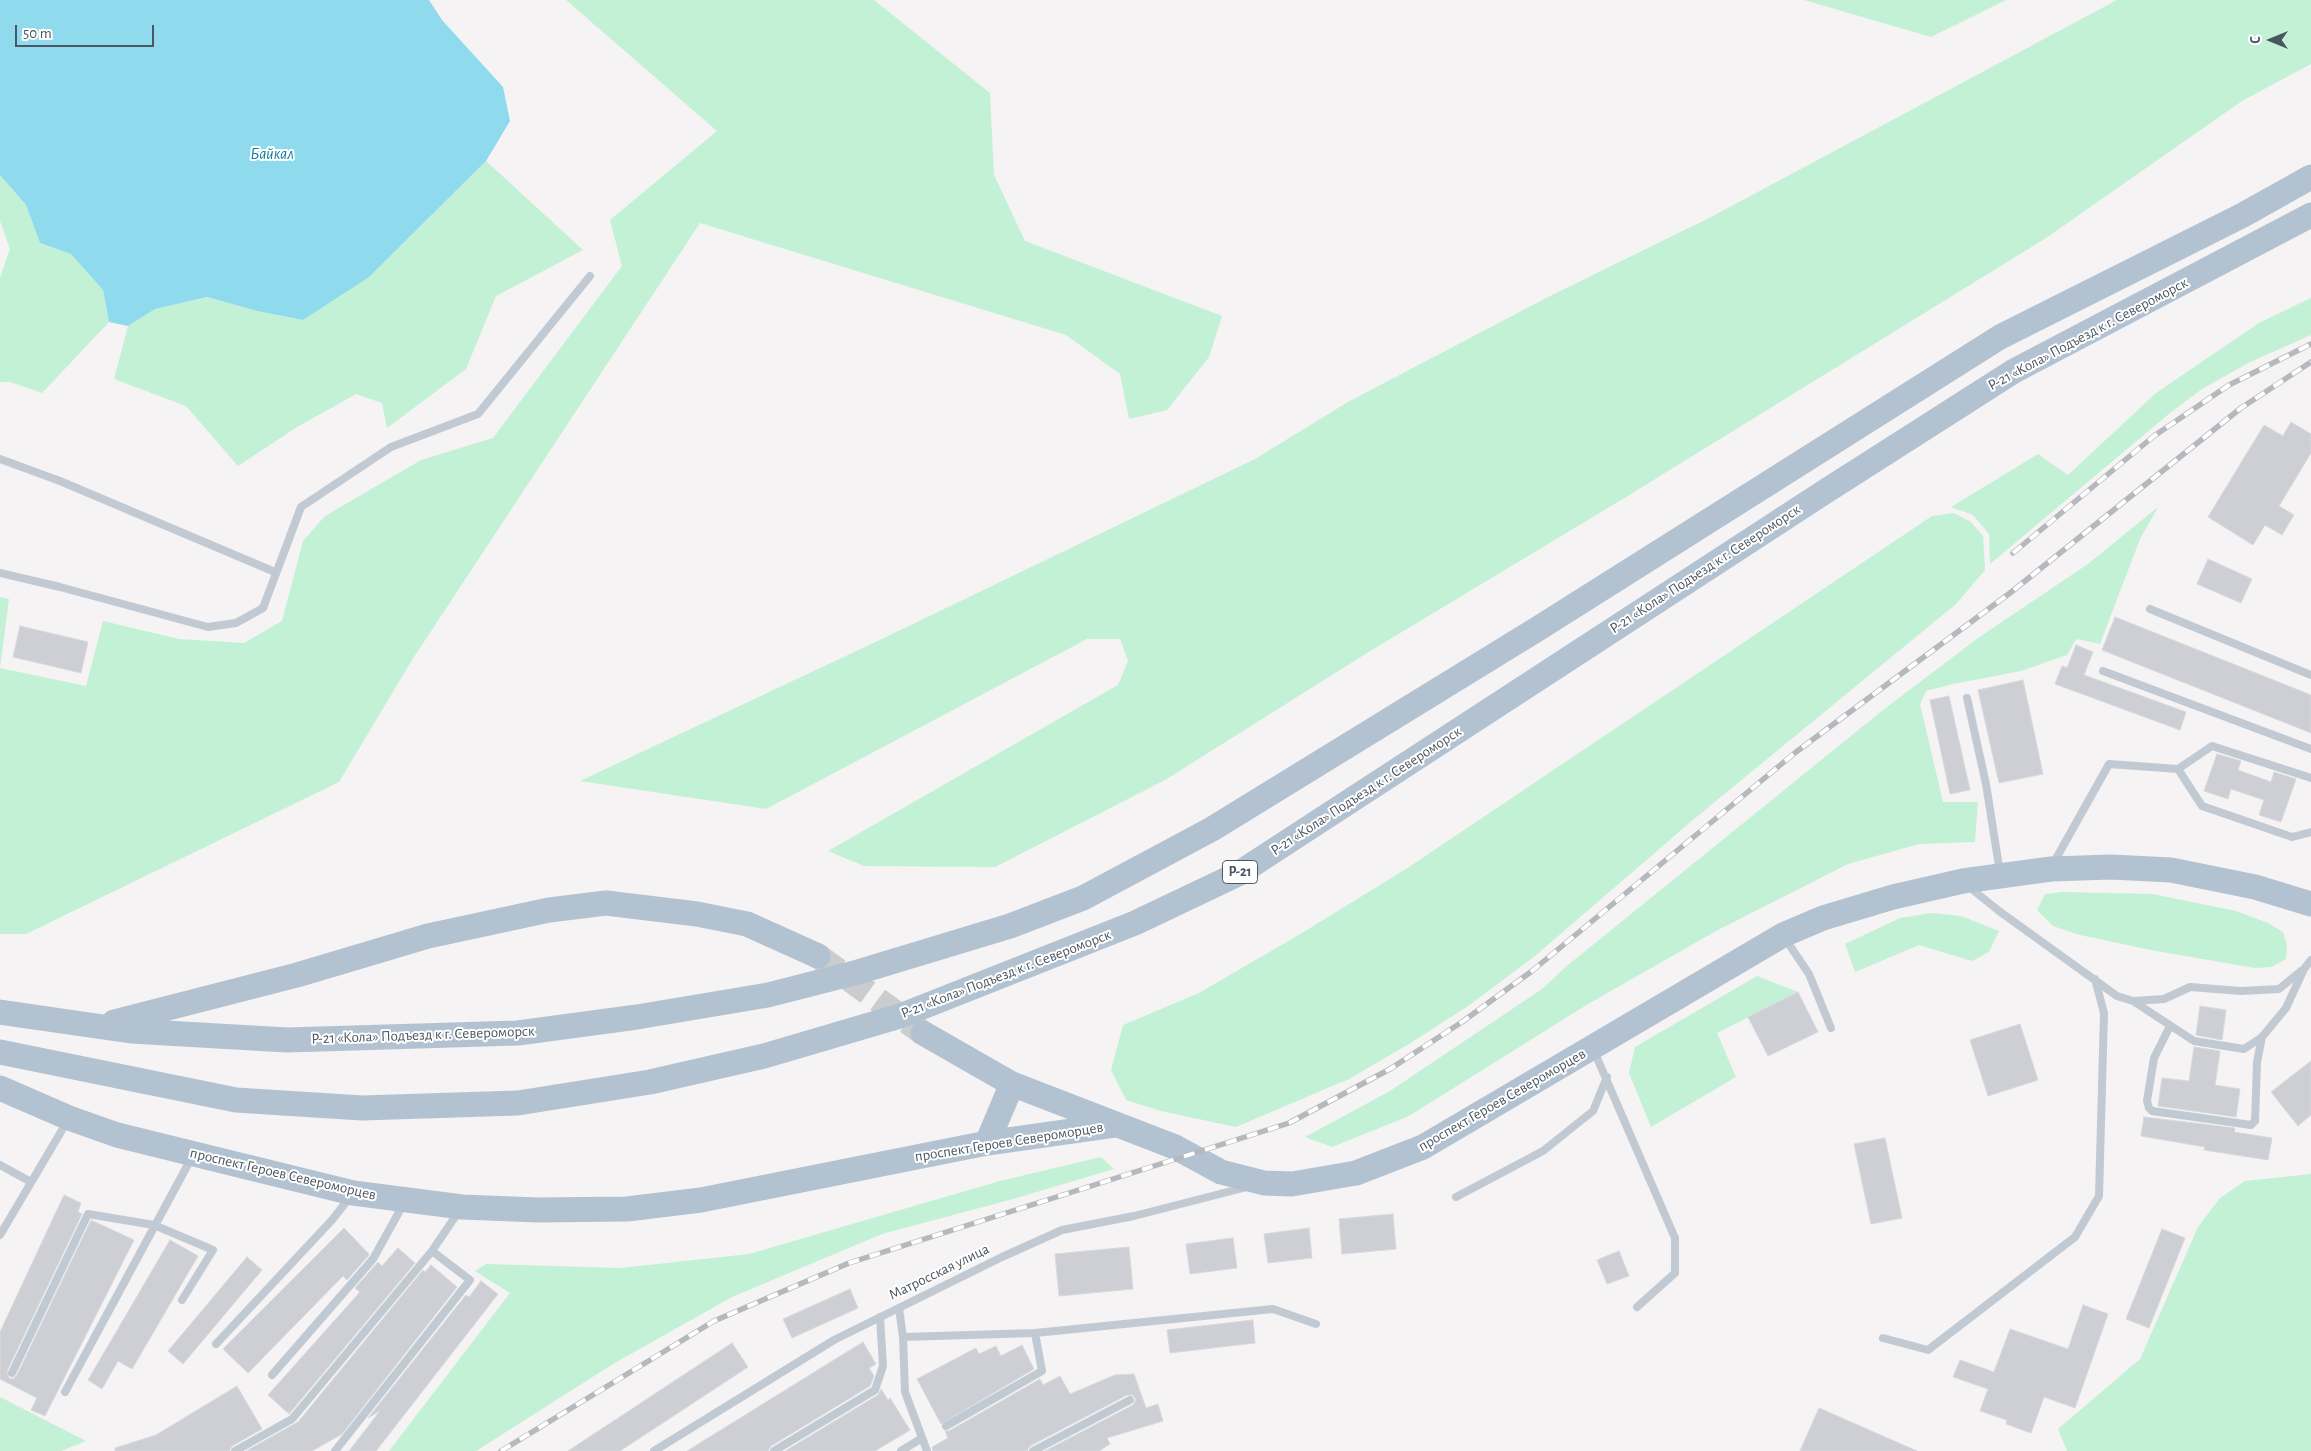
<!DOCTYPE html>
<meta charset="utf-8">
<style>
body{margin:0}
#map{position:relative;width:2311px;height:1451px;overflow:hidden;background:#f5f3f3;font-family:"Alegreya Sans",sans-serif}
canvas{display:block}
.north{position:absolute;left:2246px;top:15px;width:50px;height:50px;-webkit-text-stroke:4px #fff;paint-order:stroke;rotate:270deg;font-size:14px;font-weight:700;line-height:20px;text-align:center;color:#4a5661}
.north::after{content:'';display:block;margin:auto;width:18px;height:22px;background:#4a5661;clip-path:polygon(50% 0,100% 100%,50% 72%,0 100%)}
.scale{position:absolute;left:15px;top:25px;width:139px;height:22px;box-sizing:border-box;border:2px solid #4a5661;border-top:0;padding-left:6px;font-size:15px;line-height:18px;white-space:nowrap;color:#4a5661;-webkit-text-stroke:4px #fff;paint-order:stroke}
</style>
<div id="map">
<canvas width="2311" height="1451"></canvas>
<div class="north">С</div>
<div class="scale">50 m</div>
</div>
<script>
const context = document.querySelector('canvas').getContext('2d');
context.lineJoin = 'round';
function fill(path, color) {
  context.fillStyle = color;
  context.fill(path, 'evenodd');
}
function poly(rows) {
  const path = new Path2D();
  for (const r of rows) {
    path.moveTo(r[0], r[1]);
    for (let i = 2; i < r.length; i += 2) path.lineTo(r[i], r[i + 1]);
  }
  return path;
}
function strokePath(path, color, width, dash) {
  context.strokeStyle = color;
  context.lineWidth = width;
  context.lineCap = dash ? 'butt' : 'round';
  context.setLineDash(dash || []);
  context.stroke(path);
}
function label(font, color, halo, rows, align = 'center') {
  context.font = font + ' "Alegreya Sans",sans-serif';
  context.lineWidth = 4;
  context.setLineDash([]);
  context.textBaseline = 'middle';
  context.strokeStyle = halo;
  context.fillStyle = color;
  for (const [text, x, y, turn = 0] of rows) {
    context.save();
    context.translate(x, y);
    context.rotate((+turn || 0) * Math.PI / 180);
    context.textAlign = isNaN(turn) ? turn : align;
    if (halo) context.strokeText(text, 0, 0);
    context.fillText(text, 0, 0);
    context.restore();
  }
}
const green = poly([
 [566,0,874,0,990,93,994,175,1025,241,1222,316,1209,357,1167,410,1129,419,1120,374,1066,335,700,223,412,660,339,782,26,934,0,934,0,597,9,599,0,668,86,686,103,621,179,639,244,643,282,621,303,541,325,516,421,460,493,438,622,266,610,220,717,131],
 [1804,0,2006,0,1931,37],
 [2117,0,2311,0,2311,64,2242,101,2046,238,1626,497,1367,653,1165,780,995,867,864,866,828,851,1118,685,1128,661,1120,639,1087,639,766,809,580,781,884,638,1255,459,1348,402,1548,297,1711,217],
 [486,161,583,250,496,296,466,369,387,428,382,403,356,394,297,427,238,466,186,406,114,379,128,326,155,309,207,297,257,311,303,320,368,278],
 [0,175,26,205,40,243,71,254,103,290,109,322,42,393,10,382,0,382,0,278,10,249,0,221],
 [2311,298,2311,335,2248,363,2202,389,2170,413,1990,564,1989,534,1973,515,1951,507,2038,454,2068,475,2156,393,2259,323],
 [2158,507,2140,539,2100,644,2076,639,2067,655,2021,671,1953,684,1926,691,1920,704,1943,802,1978,802,1975,842,1919,844,1848,864,1716,931,1588,1004,1409,1116,1332,1147,1305,1137,1390,1091,1542,989,1568,965,1883,710,1978,638,2088,564],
 [1954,513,1971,522,1983,536,1985,570,1956,604,1694,819,1535,956,1468,1006,1409,1044,1349,1079,1236,1127,1161,1111,1126,1100,1111,1070,1123,1025,1199,993,1302,933,1406,869,1932,516],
 [2063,892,2153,894,2236,911,2268,923,2283,932,2287,945,2286,959,2271,967,2255,968,2156,951,2080,935,2053,926,2037,910,2045,894],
 [1931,913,1961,916,1999,931,1989,952,1972,961,1919,945,1855,972,1845,944,1900,918],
 [1757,976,1798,992,1717,1033,1736,1077,1651,1127,1629,1073,1635,1047],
 [1101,1157,1114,1169,1013,1199,882,1234,732,1297,613,1364,476,1451,389,1451,510,1293,475,1271,486,1264,621,1268,749,1254,1000,1181],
 [2311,1174,2311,1451,2067,1451,2058,1429,2140,1359,2198,1227,2220,1198,2245,1181],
 [0,1397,86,1441,61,1451,0,1451]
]);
const water = poly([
 [0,0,429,0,442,20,503,87,510,121,486,161,368,278,303,320,257,311,207,297,155,309,128,326,109,322,103,290,71,254,40,243,26,205,0,175]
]);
const building = poly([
 [2291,422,2311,434,2311,453,2279,506,2294,515,2282,535,2265,525,2253,545,2208,517,2264,425,2283,436,2291,422],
 [2208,559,2252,579,2241,603,2197,584,2208,559],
 [2115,617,2311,695,2311,733,2102,650,2115,617],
 [20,626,88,642,81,673,13,657,20,626],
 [2076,645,2093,652,2084,675,2186,712,2180,730,2055,684,2062,666,2067,668,2076,645],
 [2023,680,2043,774,1999,783,1978,690,2023,680],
 [1949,696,1970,790,1950,794,1930,700,1949,696],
 [2217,754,2241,761,2238,770,2271,782,2274,772,2296,779,2281,822,2259,815,2264,800,2231,789,2228,799,2204,791,2217,754],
 [1798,992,1818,1032,1768,1056,1748,1017,1798,992],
 [2200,1006,2226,1010,2222,1040,2196,1035,2200,1006],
 [2020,1024,2038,1080,1988,1096,1970,1040,2020,1024],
 [2194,1047,2220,1051,2215,1085,2240,1089,2236,1117,2158,1106,2162,1078,2189,1081,2194,1047],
 [2311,1061,2311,1115,2298,1126,2271,1092,2311,1061],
 [2144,1117,2235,1128,2234,1132,2272,1138,2268,1160,2204,1150,2205,1147,2141,1136,2144,1117],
 [1885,1138,1902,1218,1871,1224,1854,1144,1885,1138],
 [64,1195,81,1203,78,1212,82,1214,7,1371,9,1378,13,1379,17,1375,91,1220,134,1240,45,1416,31,1410,37,1398,0,1379,0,1332,64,1195],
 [1393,1214,1396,1249,1342,1254,1339,1219,1393,1214],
 [344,1228,369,1254,368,1256,347,1280,343,1276,248,1373,223,1349,344,1228],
 [1309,1228,1312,1258,1268,1263,1264,1234,1309,1228],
 [2162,1229,2185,1238,2149,1328,2126,1319,2162,1229],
 [1233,1238,1237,1268,1190,1274,1186,1244,1233,1238],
 [170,1240,198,1256,132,1369,118,1361,102,1389,88,1380,170,1240],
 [1129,1247,1133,1289,1059,1296,1055,1254,1129,1247],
 [398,1248,415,1263,289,1414,268,1395,360,1292,355,1288,378,1262,382,1266,398,1248],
 [1619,1251,1629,1276,1607,1284,1597,1260,1619,1251],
 [247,1257,262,1270,183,1364,168,1351,247,1257],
 [431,1265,457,1287,342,1434,312,1451,246,1451,298,1422,423,1270,425,1272,431,1265],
 [481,1281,498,1294,376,1451,349,1451,380,1411,368,1418,466,1295,469,1297,481,1281],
 [850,1289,858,1308,792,1338,783,1319,850,1289],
 [2083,1305,2108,1314,2075,1408,2044,1397,2031,1433,2006,1424,2007,1420,1980,1411,1988,1389,1953,1377,1960,1360,1994,1372,2010,1329,2068,1349,2083,1305],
 [1253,1320,1255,1343,1170,1353,1167,1330,1253,1320],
 [863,1342,876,1364,869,1368,874,1376,870,1386,771,1446,768,1451,687,1451,863,1342],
 [732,1343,748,1367,620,1451,568,1451,732,1343],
 [1022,1345,1034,1369,941,1424,917,1379,976,1348,979,1354,996,1346,1001,1356,1022,1345],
 [1134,1374,1146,1408,1158,1404,1163,1421,1107,1438,1110,1444,1099,1451,1045,1451,1133,1405,1136,1400,1133,1395,1127,1395,1030,1446,1027,1451,933,1451,932,1447,948,1438,945,1431,949,1431,1040,1379,1043,1385,1060,1376,1070,1394,1115,1375,1134,1374],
 [237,1386,262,1429,232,1446,229,1451,115,1451,115,1448,156,1435,237,1386],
 [881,1389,888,1400,890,1398,910,1430,875,1451,785,1451,878,1395,881,1389],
 [1819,1408,1917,1451,1800,1451,1819,1408]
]);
const primaryTunnel = poly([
 [818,956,923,1033]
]);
const service = poly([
 [0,459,60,481,275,572],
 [0,573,60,587,208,627,236,623,263,608,301,507,391,447,478,414,590,276],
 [2150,609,2311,675],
 [2103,671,2311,749],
 [1967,698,1986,784,2000,873],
 [2178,769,2212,746,2311,778],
 [2053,864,2109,764,2178,769,2202,806,2292,837,2311,832],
 [1968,886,1999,911,2117,996,2133,1001,2194,1041,2244,1049,2262,1037,2286,1008,2304,969,2311,960],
 [1784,937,1809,974,1831,1028],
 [2133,1001,2164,999,2190,987,2241,991,2279,989,2301,971],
 [2170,1026,2154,1058,2147,1101,2149,1108,2152,1111,2251,1125,2255,1121,2257,1062,2262,1037],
 [1594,1051,1675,1238,1675,1273,1637,1307],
 [0,1165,31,1182],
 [1456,1197,1543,1151,1593,1111,1607,1077],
 [0,1235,68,1120],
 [899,1308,903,1337,905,1392,927,1451],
 [1035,1333,1273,1309,1316,1324],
 [903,1337,1035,1333,1042,1371,946,1426],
 [1883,1338,1928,1350,2075,1237,2099,1196,2104,1013,2095,979],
 [216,1344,332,1220,350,1197],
 [12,1373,88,1214,154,1225,213,1250,182,1300],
 [272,1375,373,1259,404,1203],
 [65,1392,192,1157],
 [235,1451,292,1419,432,1251],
 [335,1451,470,1280,432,1251,459,1211],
 [654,1451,834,1340,1002,1257,1062,1230,1134,1216,1247,1187],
 [774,1451,875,1390,883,1366,880,1317],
 [901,1451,922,1438],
 [1033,1451,1130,1400]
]);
const primary = poly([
 [0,1012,131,1031,287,1040,518,1033,637,1017,768,995,858,972,1010,926,1083,898,1212,829,1539,628,2000,337,2243,215,2311,177],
 [114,1022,297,975,428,936,549,910,606,903,697,914,747,924,818,956],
 [923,1033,1012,1084,1175,1147,1221,1172,1264,1183,1292,1184,1356,1173,1423,1147,1783,935,1823,918,1893,897,1963,881,2051,869,2111,867,2171,870,2255,887,2311,904],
 [0,1052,236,1100,362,1108,518,1103,650,1082,764,1056,900,1016,1135,923,1238,874,1826,491,2014,371,2311,215],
 [0,1088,69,1118,117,1135,353,1193,462,1207,538,1210,627,1209,701,1200,987,1143,1115,1125],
 [987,1143,1012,1084]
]);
const rail = poly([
 [2013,553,2154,436,2229,385,2311,344],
 [501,1451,714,1321,849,1263,1289,1123,1390,1069,1462,1022,1532,971,1796,752,2010,593,2241,408,2311,362]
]);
const shields = [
 [1240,872,35]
];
const shieldNames = [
 ["Р-21",1240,872]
];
const streetNames = [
 ["Р-21 «Кола» Подъезд к г. Североморск",2088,334,-28],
 ["Р-21 «Кола» Подъезд к г. Североморск",1705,569,-33],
 ["Р-21 «Кола» Подъезд к г. Североморск",1366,791,-33],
 ["Р-21 «Кола» Подъезд к г. Североморск",1006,974,-21],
 ["Р-21 «Кола» Подъезд к г. Североморск",423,1035,-2],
 ["проспект Героев Североморцев",1502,1100,-30],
 ["проспект Героев Североморцев",1009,1142,-9],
 ["проспект Героев Североморцев",283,1174,13],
 ["Матросская улица",939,1272,-26]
];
const waterNames = [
 ["Байкал",272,154]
];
fill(green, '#c3f1d5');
fill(water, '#90daee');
fill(building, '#cdcfd5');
strokePath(building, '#d7d9de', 1);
strokePath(primaryTunnel, '#caccce', 25, [25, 12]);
strokePath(service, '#c1cad2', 8);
strokePath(primary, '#b3c2d1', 25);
strokePath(rail, '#b5b8bd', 5.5);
strokePath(rail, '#fff', 4, [11]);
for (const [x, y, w] of shields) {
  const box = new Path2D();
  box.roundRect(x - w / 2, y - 11.5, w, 23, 4);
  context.fillStyle = '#fff';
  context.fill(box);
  strokePath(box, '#4a5661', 1);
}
label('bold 14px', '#4a5661', null, shieldNames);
label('15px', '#4a5661', '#fff', streetNames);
label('italic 16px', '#0c7c9b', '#fff', waterNames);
</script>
